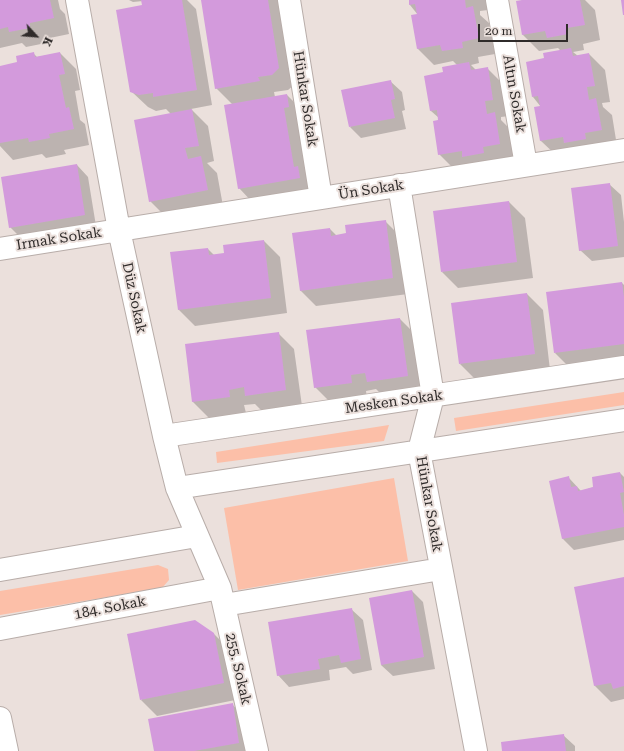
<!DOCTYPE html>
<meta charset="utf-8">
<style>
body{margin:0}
#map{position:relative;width:624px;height:751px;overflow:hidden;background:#ebe0dc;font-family:"Roboto Serif",serif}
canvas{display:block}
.north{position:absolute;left:16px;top:16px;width:40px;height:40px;-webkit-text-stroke:3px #ebe0dc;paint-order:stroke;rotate:116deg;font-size:11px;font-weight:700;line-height:16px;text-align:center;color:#2f2b2a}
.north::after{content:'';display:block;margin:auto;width:14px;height:18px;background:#2f2b2a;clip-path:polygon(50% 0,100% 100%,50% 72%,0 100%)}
.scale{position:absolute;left:478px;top:24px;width:90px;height:18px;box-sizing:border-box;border:2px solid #2f2b2a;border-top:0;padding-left:5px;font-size:12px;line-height:14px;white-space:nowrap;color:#2f2b2a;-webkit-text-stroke:3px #ebe0dc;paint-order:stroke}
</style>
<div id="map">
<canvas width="624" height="751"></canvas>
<div class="north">K</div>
<div class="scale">20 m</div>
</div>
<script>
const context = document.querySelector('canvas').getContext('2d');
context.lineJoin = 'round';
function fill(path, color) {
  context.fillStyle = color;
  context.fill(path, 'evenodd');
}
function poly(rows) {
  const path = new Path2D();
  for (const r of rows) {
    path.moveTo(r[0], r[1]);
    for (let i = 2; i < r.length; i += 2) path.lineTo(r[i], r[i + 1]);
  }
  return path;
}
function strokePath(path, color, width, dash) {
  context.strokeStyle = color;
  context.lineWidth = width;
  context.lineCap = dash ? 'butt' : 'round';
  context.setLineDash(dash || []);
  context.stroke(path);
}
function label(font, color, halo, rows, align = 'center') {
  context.font = font + ' "Roboto Serif",serif';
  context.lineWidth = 4;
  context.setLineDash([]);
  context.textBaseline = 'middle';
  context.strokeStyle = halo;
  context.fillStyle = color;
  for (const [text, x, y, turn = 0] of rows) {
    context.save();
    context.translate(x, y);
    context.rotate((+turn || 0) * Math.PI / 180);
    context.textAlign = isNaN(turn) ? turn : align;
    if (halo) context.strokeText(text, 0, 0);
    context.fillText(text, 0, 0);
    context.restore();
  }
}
const green = poly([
 [624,392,624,405,456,431,454,418],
 [389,425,384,441,217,463,216,452],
 [394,478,408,561,238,590,224,508],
 [158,565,168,569,169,580,162,588,0,615,0,591]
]);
const shadow = poly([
 [0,0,58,0,60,9,65,14,69,34,45,39,46,43,26,47,22,43,0,48],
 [129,0,187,0,196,9,212,105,191,109,208,126,214,161,207,163,217,173,223,206,166,217,150,201,171,114,166,109,156,111,148,107,131,91,143,6,143,1,133,2],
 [202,0,277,0,281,4,294,85,288,90,274,92,275,97,287,95,303,111,315,194,254,204,239,188,232,104,216,88],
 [410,0,486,0,488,10,480,11,480,15,489,23,495,54,478,57,479,63,471,65,476,70,487,68,503,84,509,116,501,117,501,120,510,129,516,160,455,170,439,154,439,118,431,111,444,73,457,65,453,61,434,65,418,49,418,15,410,5],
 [523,0,585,0,595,10,600,40,583,44,584,50,573,52,578,56,589,54,605,70,610,102,602,103,603,107,612,115,617,146,557,156,541,141,541,107,533,97,545,59,561,51,558,48,539,51,523,35,518,2],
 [33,53,37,57,60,53,76,69,80,90,75,91,80,120,85,124,89,145,64,150,66,154,46,158,42,154,13,160,0,146,0,67,18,63],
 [390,81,402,92,405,110,402,111,406,129,361,138,350,127],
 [77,165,88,177,96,226,21,238,10,227],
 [609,184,621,195,624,222,624,257,592,261,580,250],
 [509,202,525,218,533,278,458,288,442,272],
 [385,221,401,237,408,294,316,306,300,290,330,229,337,236,347,234],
 [264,241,280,257,287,313,195,326,179,310,208,249,215,256,225,254],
 [622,283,624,285,624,362,571,369,555,353],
 [527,294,543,310,550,370,476,380,460,364],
 [400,319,416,335,423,392,384,397,376,389,366,391,367,398,331,403,315,387],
 [278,333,294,349,302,406,262,411,255,404,244,405,246,413,209,418,193,402,186,345],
 [620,473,624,477,624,540,574,550,563,539,551,482,569,478,581,491,594,487],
 [624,578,624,699,611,702,595,686],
 [412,591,423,602,435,669,393,676,381,665],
 [351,609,363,620,372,670,353,674,346,667,329,670,330,680,289,687,278,675],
 [214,634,230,650,240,699,157,716,141,700],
 [232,704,243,716,250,751,155,751],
 [563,735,575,746,575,751,503,751]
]);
const building = poly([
 [0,0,50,0,54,18,30,23,30,28,9,32,8,27,0,29],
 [141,0,182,0,197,90,153,97,153,93,139,95,130,92,116,10,142,5],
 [201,0,268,0,279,68,272,75,258,77,260,81,215,89],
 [409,0,465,0,466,8,473,6,479,38,462,42,463,48,442,51,440,45,417,49,411,15,417,14,415,4,409,5],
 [522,0,580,0,585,25,567,28,568,34,547,38,545,31,522,35,516,1],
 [621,0,624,0,624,15,623,15],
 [571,48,573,56,589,53,595,86,587,87,589,100,596,98,602,130,585,133,586,139,564,143,563,137,540,141,534,107,540,106,538,96,532,97,526,62,544,58,543,53],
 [34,52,35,57,60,52,65,74,59,75,66,108,69,107,74,129,49,134,50,138,29,142,28,138,0,143,0,66,17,62,16,56],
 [469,62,471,70,488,67,493,100,485,101,487,114,495,112,500,144,483,147,484,153,462,157,462,151,438,155,433,121,438,120,437,110,430,111,424,76,443,72,442,67],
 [391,80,395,99,391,100,395,118,349,127,341,90],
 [287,94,289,107,284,108,294,167,298,166,300,178,238,189,224,105],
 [192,109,199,146,185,148,188,159,201,156,208,190,149,202,134,120],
 [77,164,85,215,9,228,1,177],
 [610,183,618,246,579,251,571,188],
 [509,201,517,262,441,272,433,211],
 [386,220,393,278,300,291,292,233,330,228,331,236,346,233,345,225],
 [264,240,271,298,178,310,170,252,208,248,209,255,224,253,223,245],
 [622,282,624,297,624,344,554,353,546,292],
 [527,293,535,354,459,364,451,303],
 [400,318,408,376,367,382,365,373,351,375,352,383,314,388,306,330],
 [279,332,286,390,245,396,244,387,229,390,230,397,192,402,185,344],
 [620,472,624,492,620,493,624,515,624,527,562,539,549,481,569,476,571,487,577,486,578,491,593,487,592,477],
 [624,577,624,686,613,689,611,683,594,686,574,587],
 [412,590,424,657,381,665,369,598],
 [352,608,361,659,341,663,339,655,318,659,320,669,277,676,268,622],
 [195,620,214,633,224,683,140,700,127,634],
 [233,703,239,743,194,751,154,751,148,719],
 [564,734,566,751,502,751,501,742]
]);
const minor = poly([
 [77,0,119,230,164,436,177,488,220,588,257,751],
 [289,0,321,198],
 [497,0,526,165],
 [399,185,433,396,419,451,476,751],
 [0,249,624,150],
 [164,436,624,367],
 [177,488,624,420],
 [0,570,197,536],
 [224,605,441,569],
 [0,629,220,588],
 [0,718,7,751]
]);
const streetNames = [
 ["Altın Sokak",514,94,80],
 ["Hünkar Sokak",305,99,81],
 ["Ün Sokak",371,190,-9],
 ["Irmak Sokak",59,239,-9],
 ["Düz Sokak",134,298,78],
 ["Mesken Sokak",394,402,-8],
 ["Hünkar Sokak",429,504,80],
 ["184. Sokak",110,608,-11],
 ["255. Sokak",238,669,77]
];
fill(green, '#fcbfa8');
fill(shadow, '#0003');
fill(building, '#d39adc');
strokePath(minor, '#b8ada9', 24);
strokePath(minor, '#fff', 22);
label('14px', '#2f2b2a', '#ebe0dc', streetNames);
</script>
